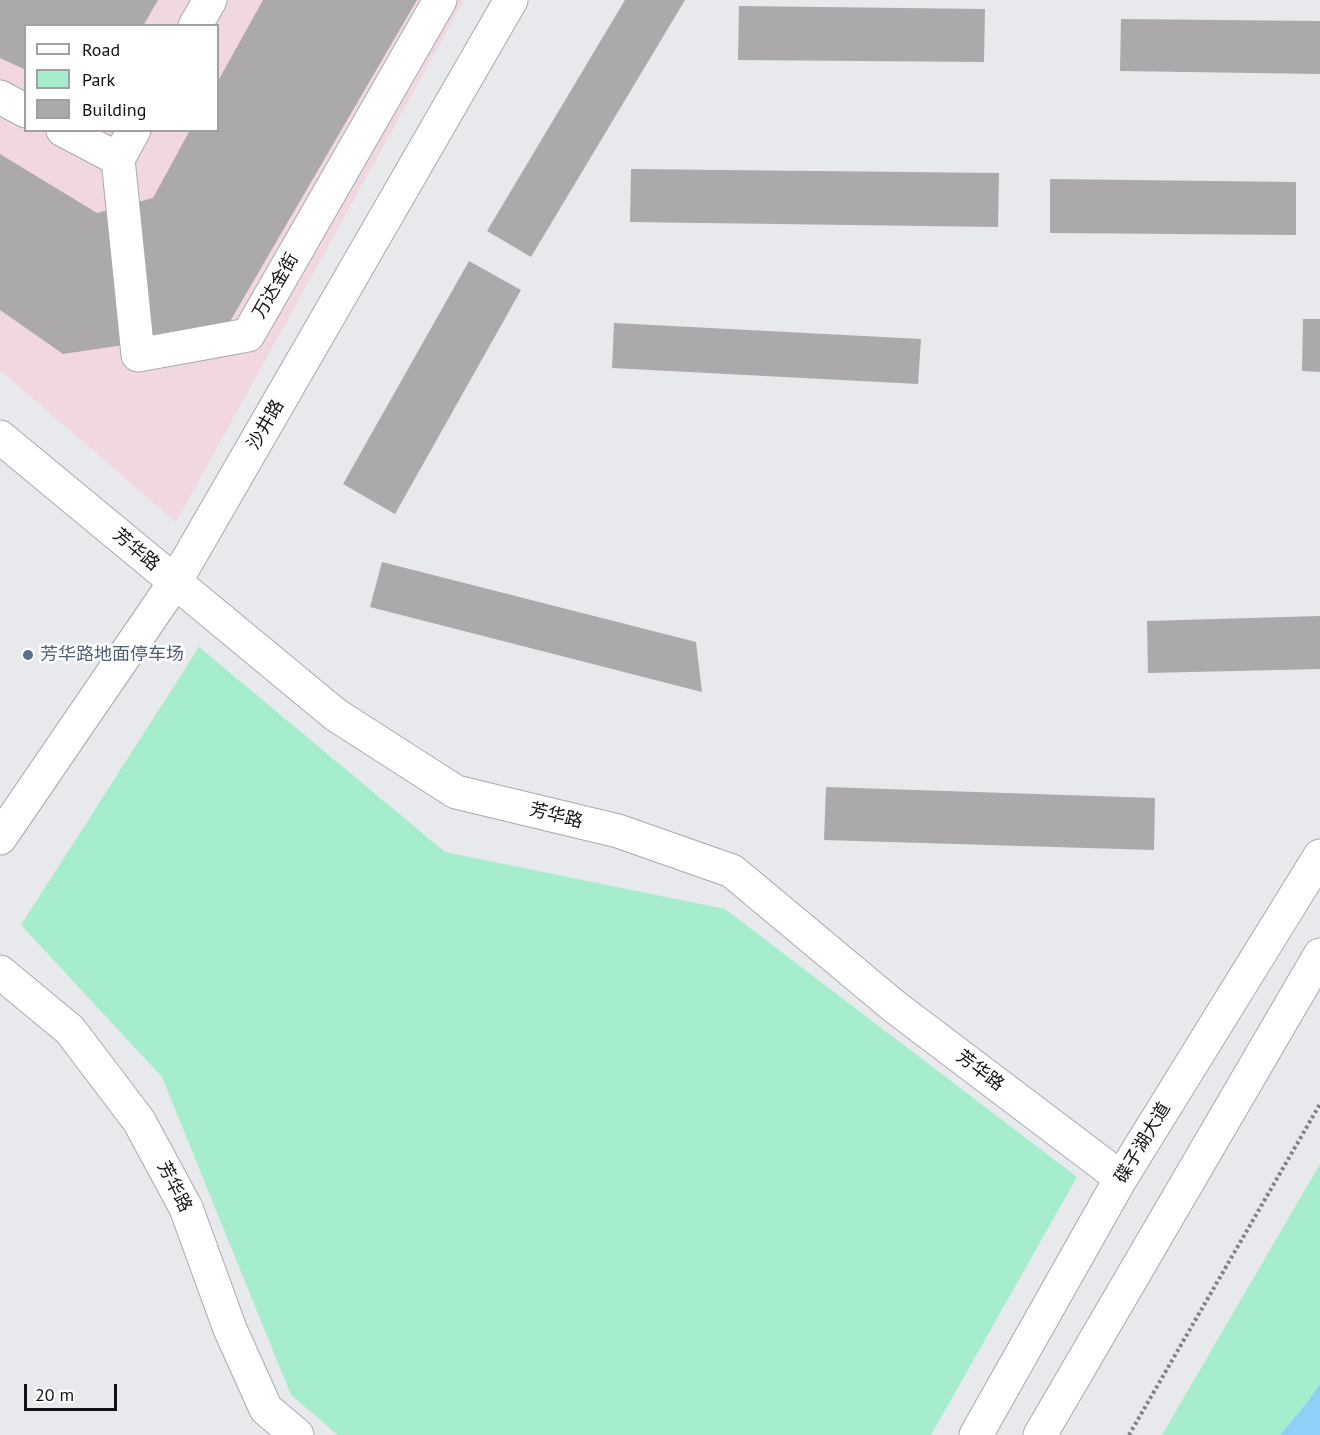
<!DOCTYPE html>
<meta charset="utf-8">
<style>
body{margin:0}
#map{position:relative;width:1320px;height:1435px;overflow:hidden;background:#e8e9ec;font-family:"PT Sans",sans-serif}
canvas{display:block}
.legend{position:absolute;left:24px;top:24px;width:195px;height:108px;box-sizing:border-box;background:#fff;border:2px solid #a0a0a1;margin:0;padding:8px 10px;list-style:none;font-size:18px;color:#121213}
.legend li{display:flex;align-items:center;gap:12px;height:30px}
.legend b{width:30px;border:2px solid #a0a0a1}
.scale{position:absolute;left:24px;top:1384px;width:93px;height:27px;box-sizing:border-box;border:3px solid #121213;border-top:0;padding-left:8px;font-size:18px;line-height:21px;white-space:nowrap;color:#121213;-webkit-text-stroke:4px #fff;paint-order:stroke}
</style>
<div id="map">
<canvas width="1320" height="1435"></canvas>
<ul class="legend">
<li><b style="height:8px;background:#fff"></b>Road</li>
<li><b style="height:16px;background:#a5edcc"></b>Park</li>
<li><b style="height:16px;background:#aba9ab"></b>Building</li>
</ul>
<div class="scale">20 m</div>
</div>
<script>
const context = document.querySelector('canvas').getContext('2d');
context.lineJoin = 'round';
function fill(path, color) {
  context.fillStyle = color;
  context.fill(path, 'evenodd');
}
function poly(rows) {
  const path = new Path2D();
  for (const r of rows) {
    path.moveTo(r[0], r[1]);
    for (let i = 2; i < r.length; i += 2) path.lineTo(r[i], r[i + 1]);
  }
  return path;
}
function strokePath(path, color, width, dash) {
  context.strokeStyle = color;
  context.lineWidth = width;
  context.lineCap = dash ? 'butt' : 'round';
  context.setLineDash(dash || []);
  context.stroke(path);
}
function label(font, color, halo, rows, align = 'center') {
  context.font = font + ' "PT Sans","Noto Sans SC",sans-serif';
  context.lineWidth = 5;
  context.setLineDash([]);
  context.textBaseline = 'middle';
  context.strokeStyle = halo;
  context.fillStyle = color;
  for (const [text, x, y, turn = 0] of rows) {
    context.save();
    context.translate(x, y);
    context.rotate((+turn || 0) * Math.PI / 180);
    context.textAlign = isNaN(turn) ? turn : align;
    if (halo) context.strokeText(text, 0, 0);
    context.fillText(text, 0, 0);
    context.restore();
  }
}
const commercial = poly([
 [0,0,464,0,176,522,0,370],
 [26,26,218,26,218,130,26,130]
]);
const green = poly([
 [199,647,445,852,725,909,1077,1177,931,1435,338,1435,291,1395,162,1077,21,925],
 [1320,1164,1320,1435,1162,1435]
]);
const water = poly([
 [1320,1384,1320,1435,1280,1435,1307,1403]
]);
const building = poly([
 [0,0,158,0,143,26,26,26,26,70,0,58],
 [263,0,417,0,225,330,63,354,0,310,0,154,97,213,153,198,190,130,218,130,218,81],
 [625,0,685,0,531,257,487,231],
 [739,6,985,9,984,62,738,60],
 [1121,19,1320,21,1320,74,1120,71],
 [631,169,999,173,998,227,630,222],
 [1050,179,1296,182,1296,235,1050,233],
 [469,261,521,290,395,514,343,484],
 [1303,319,1320,319,1320,372,1302,371],
 [614,323,921,339,918,384,612,368],
 [382,562,696,642,702,692,370,607],
 [1320,616,1320,669,1148,673,1147,621],
 [826,787,1155,798,1154,850,824,840]
]);
const path = poly([
 [1129,1435,1320,1104]
]);
const minor = poly([
 [195,26,210,0],
 [0,97,26,111],
 [63,130,118,159],
 [134,130,118,159,138,355,248,335,440,0],
 [0,437,336,715,456,792,618,831,732,871,895,1007,1121,1178],
 [0,838,175,582,511,0],
 [0,972,70,1030,139,1121,186,1208,230,1329,266,1409,297,1435]
]);
const major = poly([
 [976,1435,1121,1178,1320,856],
 [1040,1435,1320,955]
]);
const markers = [
 [28,655,6,"#5c6f8a"]
];
const streetNames = [
 ["万达金街",276,286,-60],
 ["沙井路",266,425,-60],
 ["芳华路",136,550,40],
 ["芳华路",556,816,14],
 ["芳华路",980,1071,37],
 ["碟子湖大道",1143,1143,-59],
 ["芳华路",174,1187,63]
];
const serviceNames = [
 ["芳华路地面停车场",40,655]
];
fill(commercial, '#f1d8e0');
fill(green, '#a5edcc');
fill(water, '#8fd0f8');
fill(building, '#aba9ab');
strokePath(minor, '#a8a9ac', 35);
strokePath(major, '#a8a9ac', 35);
strokePath(path, '#818183', 4, [3, 3]);
strokePath(minor, '#fff', 33);
strokePath(major, '#fff', 33);
for (const [x, y, r, color] of markers) {
  const dot = new Path2D();
  dot.arc(x, y, r, 0, 2 * Math.PI);
  context.fillStyle = color;
  context.fill(dot);
  strokePath(dot, '#fff', 2);
}
label('18px', '#121213', '#fff', streetNames);
label('18px', '#4e5e75', '#fff', serviceNames, 'left');
</script>
